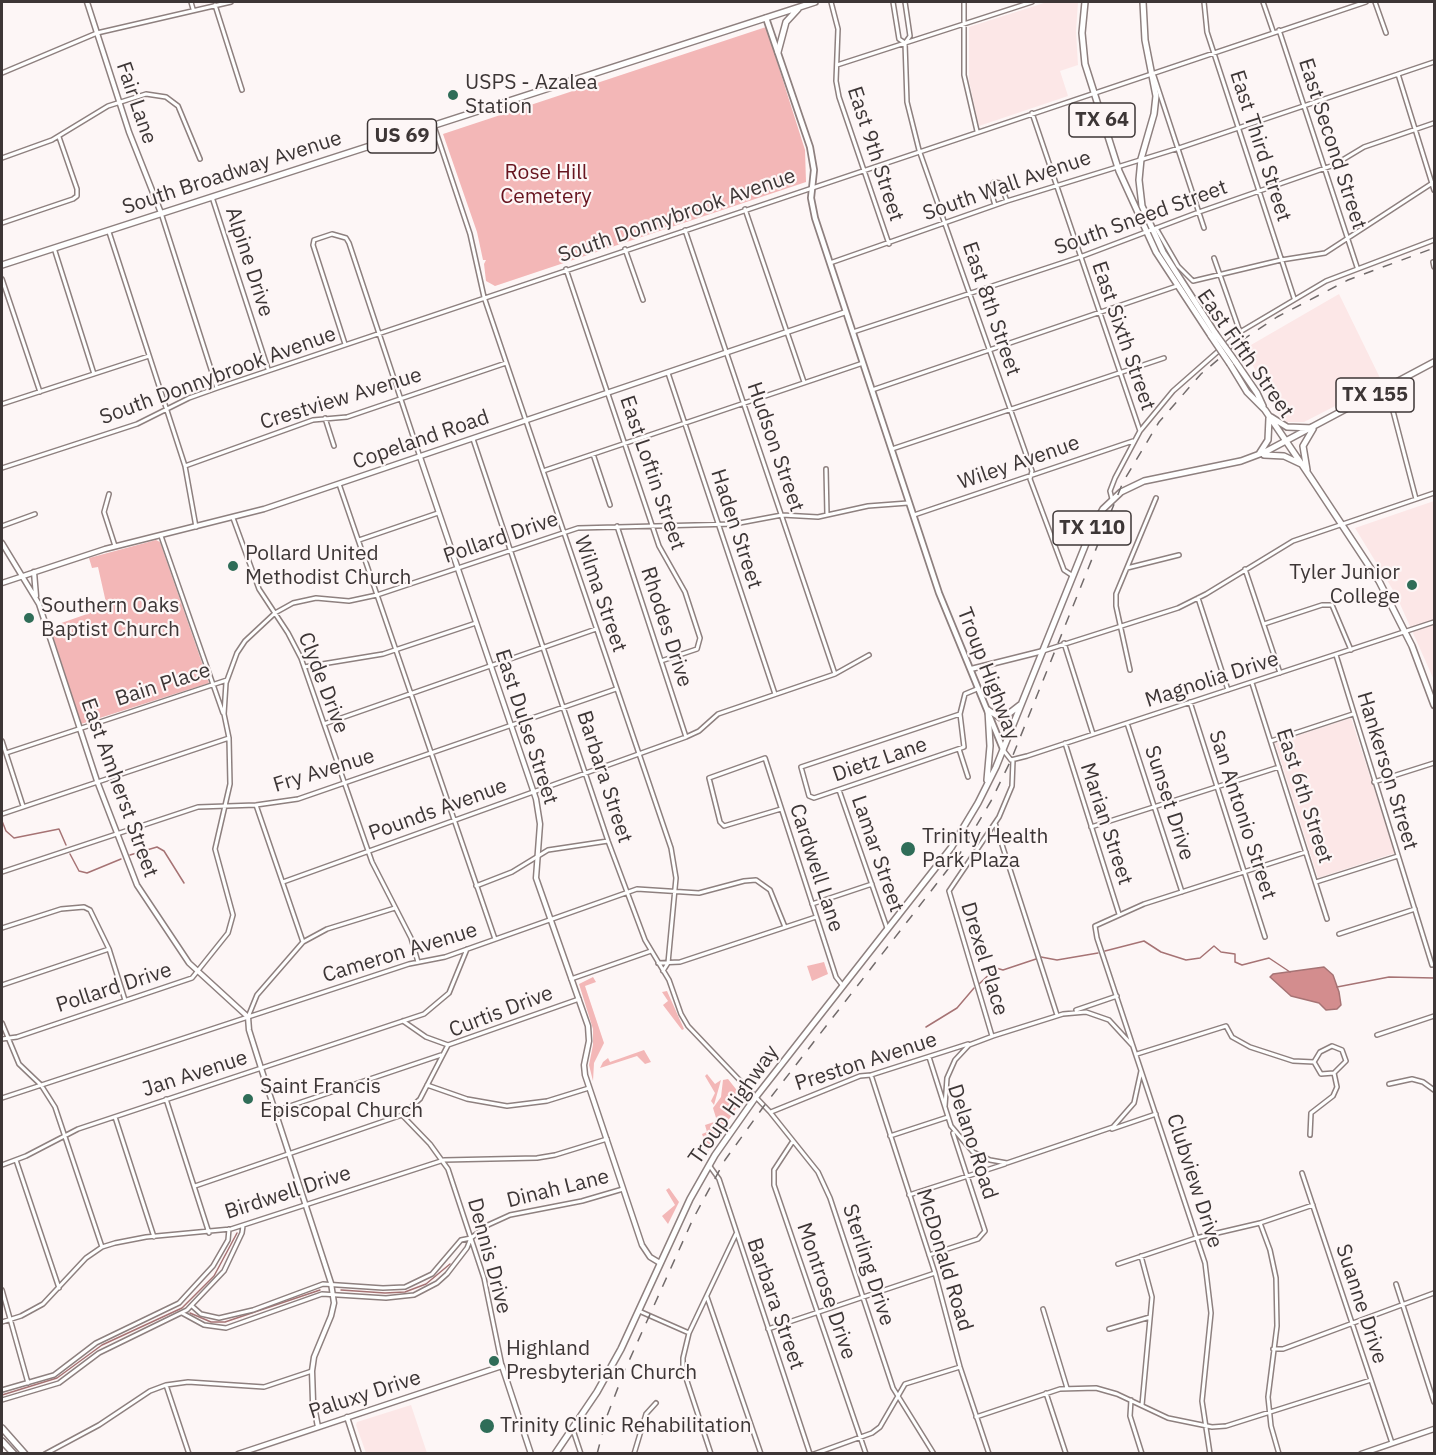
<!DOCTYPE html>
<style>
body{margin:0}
#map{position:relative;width:1436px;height:1455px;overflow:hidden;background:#fdf6f6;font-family:"IBM Plex Sans",sans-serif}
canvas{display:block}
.frame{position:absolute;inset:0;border:3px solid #3d3636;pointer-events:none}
</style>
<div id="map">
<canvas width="1436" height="1455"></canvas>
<div class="frame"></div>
</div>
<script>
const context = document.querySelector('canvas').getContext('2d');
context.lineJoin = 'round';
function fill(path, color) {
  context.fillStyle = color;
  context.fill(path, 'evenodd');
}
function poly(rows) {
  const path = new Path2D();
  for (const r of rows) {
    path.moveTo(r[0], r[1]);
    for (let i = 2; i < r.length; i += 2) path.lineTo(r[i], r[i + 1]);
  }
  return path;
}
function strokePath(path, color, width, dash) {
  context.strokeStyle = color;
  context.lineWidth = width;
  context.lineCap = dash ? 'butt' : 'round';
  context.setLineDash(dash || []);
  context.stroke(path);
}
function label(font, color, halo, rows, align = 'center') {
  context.font = font + ' "IBM Plex Sans",sans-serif';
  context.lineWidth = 4.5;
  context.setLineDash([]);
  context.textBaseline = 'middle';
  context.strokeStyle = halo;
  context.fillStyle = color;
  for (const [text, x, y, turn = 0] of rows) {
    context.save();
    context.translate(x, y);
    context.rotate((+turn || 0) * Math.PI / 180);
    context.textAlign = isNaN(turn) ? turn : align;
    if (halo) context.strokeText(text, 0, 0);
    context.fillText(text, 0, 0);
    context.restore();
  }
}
const built = poly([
 [1047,2,1078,2,1076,31,1078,65,1060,71,1068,96,979,126,969,81,969,27],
 [1339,294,1382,382,1304,422,1287,422,1280,416,1244,349],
 [1434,501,1434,680,1396,595,1355,528],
 [1351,718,1395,853,1318,878,1275,743],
 [411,1405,427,1453,366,1453,356,1425,357,1422]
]);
const green = poly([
 [766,27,805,150,806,182,495,286,486,281,484,264,486,260,483,260,477,232,443,134],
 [156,540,160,542,209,683,81,724,50,627,107,607,98,567,92,568,89,558],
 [824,962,828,974,812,981,807,966],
 [593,977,596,982,585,986,604,1043,594,1063,593,1081,589,1065,593,1045,593,1029,579,984],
 [667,991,684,1029,682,1030,663,1005,668,1001,662,992],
 [644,1050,651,1062,645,1064,637,1056,600,1068,603,1062,608,1058,610,1062],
 [707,1074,715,1084,721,1080,714,1105,711,1101,715,1093,705,1076],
 [728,1079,743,1098,708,1151,702,1134,707,1132,705,1125,717,1121,713,1108,721,1097,723,1080],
 [669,1188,679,1202,668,1224,662,1216,675,1205,666,1190]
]);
const water = poly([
 [1324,967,1333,975,1339,992,1341,1005,1337,1009,1326,1010,1319,1003,1291,996,1270,977,1273,974,1324,967]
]);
const stream = poly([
 [2,821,6,831,14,838,59,829,66,845],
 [70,854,79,871,87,873,121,859],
 [130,855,157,847,164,851,184,883],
 [1105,951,1144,941,1161,952,1186,960,1200,958,1214,946,1221,952,1235,954,1235,962,1242,965,1269,958,1290,972],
 [1041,957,1057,960,1098,953],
 [979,984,996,968,1003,970,1036,959],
 [1337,987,1389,977,1434,978],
 [926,1027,957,1008,974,988],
 [341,1290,385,1293,405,1292,426,1284,450,1264],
 [190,1313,211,1322,225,1322,320,1290],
 [2,1395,57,1378,102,1345,182,1308,214,1276,237,1233]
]);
const minor = poly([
 [191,2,193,9],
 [831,2,838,29,836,81,839,97,889,244],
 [893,2,899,39,905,43],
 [905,2,910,36,905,43,907,102,919,150,1032,471,1030,479,1064,570,1073,576],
 [964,2,964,75,977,131],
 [1204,2,1207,32,1294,298],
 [1263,2,1273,31],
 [1375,2,1386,33],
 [215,5,242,90],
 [1279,30,1357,267],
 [837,65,1032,2],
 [2,73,97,33,231,2],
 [1398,74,1434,190],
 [1154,76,1204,228],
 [1032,113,1140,431],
 [434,126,470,234,484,297,671,848,676,878,668,963,663,971],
 [2,158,52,140,108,106,146,94,166,97,178,106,200,159],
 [212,197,268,369],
 [995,205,990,189,994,182,1000,183,1007,201],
 [745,209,804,382],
 [161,213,217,388],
 [2,223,73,199,77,196,77,189,59,137],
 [1156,228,1178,266,1193,281,1281,260,1325,253,1434,182],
 [685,230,835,674],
 [109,232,185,466,196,527],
 [54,248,94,374],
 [625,249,643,300],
 [1214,258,1240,332],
 [1433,262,1434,267],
 [830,263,1007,201,1179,148,1434,62],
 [566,269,659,546,685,592,700,638,697,649,661,661],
 [2,279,40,392],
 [853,332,1080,257,1199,212,1334,165,1364,147,1434,123],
 [345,344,313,245,314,240,332,234,346,238,349,243,420,457],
 [668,373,775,694],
 [1387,388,1416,499],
 [872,390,1177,286],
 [2,404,149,356],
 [325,418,334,446],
 [473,439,608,841,645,940,669,980,681,1014,688,1026,770,1112,818,1172,830,1198,893,1388,934,1454],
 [892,449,1164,358],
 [593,454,610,505],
 [185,466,313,420,347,417,506,363],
 [2,468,137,424,189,398,217,388,1366,2],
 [826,469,827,515],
 [543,471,863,363],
 [339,484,495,939],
 [109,494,104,512,115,546],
 [1112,499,1110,491,1115,478,1140,431,1173,391,1240,332,1326,281,1434,240],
 [914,515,1133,441],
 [233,518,259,589,288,633,301,658,372,862,411,938,418,962],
 [2,526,35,514],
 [617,526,686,737],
 [161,536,223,713],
 [359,540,438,513],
 [1127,568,1179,555],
 [1245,569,1280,673],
 [1198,598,1228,690],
 [1264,624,1322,605,1332,605,1351,650],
 [1064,643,1093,734],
 [1043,651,1178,608,1206,594,1293,541,1434,493],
 [1336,655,1432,965],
 [304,667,383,654,476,623],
 [1130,670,1116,606,1116,594,1156,498],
 [1252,683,1327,919],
 [1190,702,1265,937],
 [960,714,964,747,814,798,809,796,801,767,960,714,965,694,977,689],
 [1127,723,1182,892],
 [324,724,596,629],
 [2,741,23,806],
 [1271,741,1353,714],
 [1065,743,1119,914],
 [959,749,968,777],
 [1004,751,1011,760,1027,756,1434,622],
 [6,753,227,680],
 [1374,782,1434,763],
 [839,790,887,928],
 [256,805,303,942],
 [781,809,724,826,720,822,709,778,765,758,836,977,843,986],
 [2,814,229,738],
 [995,823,1057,1015],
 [1091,827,1279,767],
 [2,872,198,807,256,805,298,799,616,689],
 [283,882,686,737,699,731,718,714,835,674,869,655],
 [1316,882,1398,856],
 [476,886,512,872,548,850,608,841],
 [812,904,872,884],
 [2,928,61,909,84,907,90,910,109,949,125,1000],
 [1339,934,1415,909],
 [658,963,680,962,816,917],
 [571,979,651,951],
 [2,985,109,949],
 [1076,1010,1117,996],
 [248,1017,257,995,303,942,327,929,395,908],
 [403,1021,426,1037,448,1045],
 [2,1023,19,1064,41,1085,55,1107,102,1247],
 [1377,1035,1434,1016],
 [992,1036,949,891,999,817,1012,786,1013,760],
 [2,1039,17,1037,192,978,228,933,233,915,215,849,230,784,229,738,224,714,226,683,237,653,245,641,275,613,293,603,316,598,349,601,377,595,578,528,734,524,782,515,818,517,868,506,908,503],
 [1137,1054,1226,1026,1232,1037,1250,1047,1293,1061,1314,1062],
 [929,1057,951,1126],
 [871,1075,935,1273,960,1367,989,1454],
 [1389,1084,1412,1079,1423,1082,1434,1090],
 [427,1085,467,1099,507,1106,547,1101,589,1088],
 [2,1098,409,964,445,957,637,889,699,893,744,881,756,880,770,890,785,927],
 [166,1099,209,1233],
 [945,1106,947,1078,955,1060,969,1045,993,1036,1063,1014,1086,1012,1109,1020,1132,1045],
 [275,1111,441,1055],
 [771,1112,860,1076,871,1075,968,1044],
 [402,1115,430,1144,448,1169,484,1278,502,1366],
 [115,1117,154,1237],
 [951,1126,973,1152,990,1160,1007,1163,1113,1127,1134,1103,1141,1071],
 [1112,1129,1156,1114],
 [1310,1135,1311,1113,1333,1096,1337,1087,1334,1073,1346,1061,1342,1050,1332,1046,1320,1052,1314,1062,1321,1074,1334,1073],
 [890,1136,948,1117],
 [793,1141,774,1170,774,1185,866,1454],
 [16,1160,59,1288],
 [2,1165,26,1156,78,1129,424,1014,449,993,467,949],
 [709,1165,719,1179,810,1454],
 [1302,1173,1392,1443],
 [195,1186,402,1115,420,1099,448,1045,579,999],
 [909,1195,1005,1164],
 [1260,1223,1270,1250,1276,1278,1277,1326,1268,1397,1271,1426,1279,1454],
 [471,1238,488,1225,510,1215,582,1201,623,1189],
 [929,1255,978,1239,985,1231,953,1133],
 [1141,1256,1152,1297,1142,1405],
 [1118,1264,1196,1238,1260,1223,1313,1205],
 [1396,1284,1434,1402],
 [2,1290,28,1383],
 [707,1297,761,1454],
 [1043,1309,1067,1388],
 [639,1311,689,1333],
 [182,1313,204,1325,226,1328,322,1294,386,1298,414,1295,437,1283,447,1274,467,1248,471,1238,461,1240,432,1274,405,1287,383,1288,323,1284,253,1310,219,1318,201,1314,192,1306],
 [2,1322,21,1316,43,1304,86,1258,102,1247,115,1243,146,1237,231,1229,444,1160,537,1158,555,1155,607,1139],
 [768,1329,935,1273],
 [1109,1329,1150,1317],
 [1273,1349,1283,1349,1434,1293],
 [166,1385,189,1454],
 [2,1390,54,1375,96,1343,179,1303,213,1266,228,1240,229,1229],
 [1046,1393,1066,1454],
 [2,1400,59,1383,99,1353,187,1310,224,1271,242,1233,243,1226],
 [1131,1400,1130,1416,1142,1454],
 [976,1417,1060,1389,1096,1388,1117,1394,1168,1418,1212,1427,1226,1426,1371,1380],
 [573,1430,581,1454],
 [45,1454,99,1425,150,1391,166,1385,188,1382,264,1387,312,1371],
 [634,1454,646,1414,656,1403],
 [711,1454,683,1369,683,1358,689,1333,736,1234],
 [814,1454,872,1433,880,1427,905,1384,960,1367],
 [1210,1454,1202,1401,1211,1313,1205,1263,1097,938,1095,926,1144,904,1306,852]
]);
const tertiary = poly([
 [87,2,129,132,161,213],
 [420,457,536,799,540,824,536,878,588,1026,589,1041,584,1065,585,1075,642,1245,650,1257,660,1263],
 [2,543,39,604,97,781,137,885,189,963,248,1017,249,1030,261,1068,331,1283,334,1303,331,1316,314,1357,312,1371,313,1401,318,1427],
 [34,572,36,596],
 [2,583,105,549,264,509,846,312],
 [971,669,1043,651],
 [347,1417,359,1454],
 [238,1454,502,1366,531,1454],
 [1361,1454,1434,1429]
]);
const secondary = poly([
 [766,18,810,147,814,170,811,198,815,218,939,593,1003,749]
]);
const primary = poly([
 [1085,2,1082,33,1085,64,1119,171,1156,252,1211,336],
 [1143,2,1145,40,1156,96,1154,114,1141,159,1139,180,1142,206,1163,252,1215,333],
 [778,52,786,22,798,9],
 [2,265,815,2],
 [1235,361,1257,393,1263,406],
 [1230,364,1247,392,1265,410,1311,478,1379,581,1412,646,1434,705],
 [1271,417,1287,427,1313,428],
 [1259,454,1268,440,1269,418],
 [1264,455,1284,456,1301,464],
 [1307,470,1303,446,1313,429],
 [988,710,1002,719,1020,705],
 [987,780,990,746,988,710],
 [555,1454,597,1392,621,1349,690,1199,715,1155,755,1098,951,848,978,803,996,767,1091,531,1103,509,1121,492,1144,481,1241,461,1265,452,1434,362]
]);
const trunk = poly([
 [2,1428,25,1454],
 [2,1441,14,1454]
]);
const rail = poly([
 [597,1454,607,1416,624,1372,693,1219,725,1160,764,1106,959,855,991,801,1011,760,1123,482,1159,422,1201,374,1238,343,1277,317,1348,280,1434,248]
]);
const primaryBridge = poly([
 [1215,333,1235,361],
 [1211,336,1230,364]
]);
const markers = [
 [453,95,6,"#2f6d58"],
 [233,566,6,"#2f6d58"],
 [1412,585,6,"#2f6d58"],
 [29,618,6,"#2f6d58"],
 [908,849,8,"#2f6d58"],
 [248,1099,6,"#2f6d58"],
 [494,1361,6,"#2f6d58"],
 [487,1426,8,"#2f6d58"]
];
const shields = [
 [1102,120,66],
 [402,136,69],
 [1375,395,78],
 [1092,528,78]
];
const shieldNames = [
 ["TX 64",1102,120],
 ["US 69",402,136],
 ["TX 155",1375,395],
 ["TX 110",1092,528]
];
const poiNames = [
 ["USPS - Azalea",465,83],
 ["Station",465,107],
 ["Pollard United",245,554],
 ["Methodist Church",245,578],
 ["Tyler Junior",1400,573,"right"],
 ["College",1400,597,"right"],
 ["Southern Oaks",41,606],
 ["Baptist Church",41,630],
 ["Trinity Health",922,837],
 ["Park Plaza",922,861],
 ["Saint Francis",260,1087],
 ["Episcopal Church",260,1111],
 ["Highland",506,1349],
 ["Presbyterian Church",506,1373],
 ["Trinity Clinic Rehabilitation",500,1426]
];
const streetNames = [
 ["Fair Lane",136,103,71],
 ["East Second Street",1332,144,72],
 ["East Third Street",1260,146,72],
 ["East 9th Street",875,154,72],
 ["South Broadway Avenue",232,173,-18],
 ["South Wall Avenue",1007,186,-19],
 ["South Donnybrook Avenue",677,216,-19],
 ["South Sneed Street",1141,218,-20],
 ["Alpine Drive",249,262,72],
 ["East 8th Street",991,309,71],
 ["East Sixth Street",1123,336,71],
 ["East Fifth Street",1245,354,55],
 ["South Donnybrook Avenue",218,376,-20],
 ["Crestview Avenue",341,399,-17],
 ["Copeland Road",421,440,-19],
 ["Hudson Street",775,447,71],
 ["Wiley Avenue",1019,463,-19],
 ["East Loftin Street",652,473,71],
 ["Haden Street",736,529,72],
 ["Pollard Drive",501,538,-19],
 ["Wilma Street",600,594,71],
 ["Rhodes Drive",666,627,72],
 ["Troup Highway",988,674,69],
 ["Magnolia Drive",1212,680,-18],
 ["Clyde Drive",323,683,69],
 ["Bain Place",163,685,-18],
 ["East Dulse Street",526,727,72],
 ["Dietz Lane",880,760,-19],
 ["Fry Avenue",324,771,-17],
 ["Hankerson Street",1387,771,73],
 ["Barbara Street",604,777,72],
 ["East Amherst Street",119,788,70],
 ["East 6th Street",1304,796,72],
 ["Sunset Drive",1169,803,72],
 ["Pounds Avenue",438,810,-20],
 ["San Antonio Street",1242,815,72],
 ["Marian Street",1106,824,72],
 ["Lamar Street",877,854,71],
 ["Cardwell Lane",816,868,72],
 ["Cameron Avenue",400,953,-17],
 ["Drexel Place",984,959,73],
 ["Pollard Drive",114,988,-18],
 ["Curtis Drive",501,1012,-21],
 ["Preston Avenue",866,1062,-18],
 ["Jan Avenue",195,1074,-18],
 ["Troup Highway",734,1105,-55],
 ["Delano Road",972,1142,72],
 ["Clubview Drive",1194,1181,72],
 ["Dinah Lane",558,1189,-14],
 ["Birdwell Drive",288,1193,-18],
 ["Dennis Drive",489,1256,75],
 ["McDonald Road",944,1260,73],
 ["Sterling Drive",868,1265,72],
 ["Montrose Drive",826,1291,71],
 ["Barbara Street",775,1304,71],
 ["Suanne Drive",1361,1304,72],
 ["Paluxy Drive",365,1395,-18]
];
const parkNames = [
 ["Rose Hill",546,173],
 ["Cemetery",546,197]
];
fill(built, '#fce7e7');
fill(green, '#f3b7b7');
fill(water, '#d38d8e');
strokePath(water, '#a67374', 1.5);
strokePath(stream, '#a67374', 1.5);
strokePath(minor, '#8e807f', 6);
strokePath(tertiary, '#8e807f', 7);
strokePath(secondary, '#8e807f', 8);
strokePath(primary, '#8e807f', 8);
strokePath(trunk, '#8e807f', 8);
strokePath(minor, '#fff', 3);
strokePath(tertiary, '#fff', 4);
strokePath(secondary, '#fff', 4.5);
strokePath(primary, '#fff', 5);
strokePath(trunk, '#fff', 5);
strokePath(rail, '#726b6b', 1.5, [10, 10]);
strokePath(primaryBridge, '#8e807f', 8, []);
strokePath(primaryBridge, '#fff', 5);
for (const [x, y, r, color] of markers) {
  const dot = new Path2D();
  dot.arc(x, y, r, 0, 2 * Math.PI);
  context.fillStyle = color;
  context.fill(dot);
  strokePath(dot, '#fdf6f6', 2);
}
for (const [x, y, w] of shields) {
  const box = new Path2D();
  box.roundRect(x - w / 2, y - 17, w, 34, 4.5);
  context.fillStyle = '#fdf6f6';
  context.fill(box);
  strokePath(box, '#3d3636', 1.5);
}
label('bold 20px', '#3d3636', null, shieldNames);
label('21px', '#3d3636', '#fdf6f6', poiNames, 'left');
label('21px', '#3d3636', '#fdf6f6', streetNames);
label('21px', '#67141f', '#fdf6f6', parkNames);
</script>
